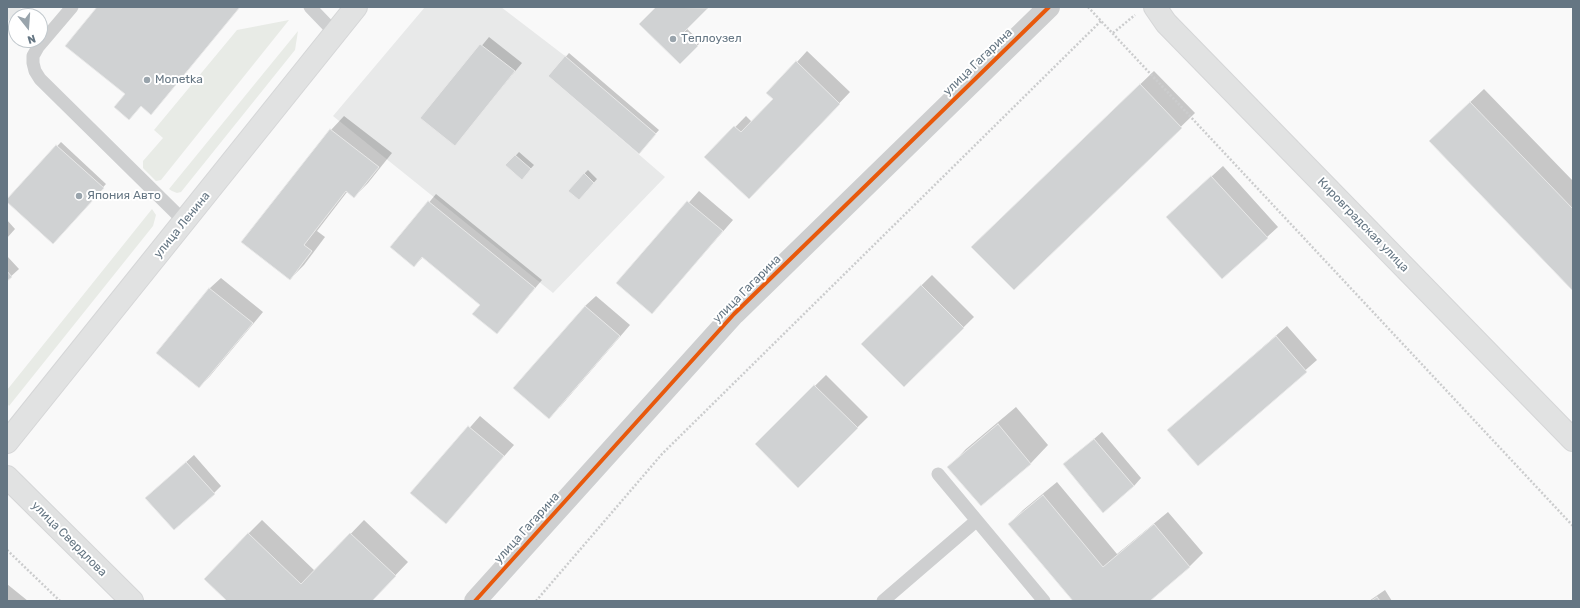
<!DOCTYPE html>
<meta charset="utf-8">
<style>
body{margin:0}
#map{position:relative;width:1580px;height:608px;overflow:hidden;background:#f9f9f9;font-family:Rubik,sans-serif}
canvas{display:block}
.frame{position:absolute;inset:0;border:8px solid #657683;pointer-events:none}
.north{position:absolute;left:8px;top:8px;width:40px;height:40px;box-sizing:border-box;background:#fff;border:1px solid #c1c8cd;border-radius:50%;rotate:163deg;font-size:11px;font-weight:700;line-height:16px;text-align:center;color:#657683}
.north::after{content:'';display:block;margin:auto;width:14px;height:18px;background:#99a4ac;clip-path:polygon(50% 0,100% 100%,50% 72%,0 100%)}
</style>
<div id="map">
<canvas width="1580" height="608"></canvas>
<div class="frame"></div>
<div class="north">N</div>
</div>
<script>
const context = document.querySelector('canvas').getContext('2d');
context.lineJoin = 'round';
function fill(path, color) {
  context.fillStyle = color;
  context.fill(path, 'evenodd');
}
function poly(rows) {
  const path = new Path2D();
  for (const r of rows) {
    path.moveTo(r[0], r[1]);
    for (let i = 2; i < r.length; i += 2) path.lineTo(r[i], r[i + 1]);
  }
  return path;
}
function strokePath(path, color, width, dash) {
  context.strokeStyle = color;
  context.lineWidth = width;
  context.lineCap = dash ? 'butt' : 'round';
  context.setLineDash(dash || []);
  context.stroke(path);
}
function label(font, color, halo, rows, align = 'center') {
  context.font = font + ' Rubik,sans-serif';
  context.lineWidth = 4;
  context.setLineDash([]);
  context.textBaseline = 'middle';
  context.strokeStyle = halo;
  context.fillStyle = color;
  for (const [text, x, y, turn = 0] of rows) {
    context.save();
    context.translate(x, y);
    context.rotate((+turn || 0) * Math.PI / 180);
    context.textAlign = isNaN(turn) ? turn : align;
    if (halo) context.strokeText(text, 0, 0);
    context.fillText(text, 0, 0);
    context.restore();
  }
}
const built = poly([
 [7,7,22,7,7,22],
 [425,7,501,7,565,56,548,76,665,177,553,293,333,116]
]);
const green = poly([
 [289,20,161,180,156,181,143,168,143,161,163,138,154,130,237,30],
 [298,31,295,50,181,192,177,193,172,191,169,189],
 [152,209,156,215,153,226,9,406,7,403,7,390]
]);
const shadow = poly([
 [657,7,707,7,686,28,701,42,680,63,640,24],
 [489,37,522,63,455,144,422,118],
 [807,51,850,92,760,187,706,157,746,116,752,122,774,99,797,62],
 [569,53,659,130,642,149,549,76],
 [1154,71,1195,113,1014,289,986,233],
 [1484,89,1573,181,1573,289,1444,127],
 [344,116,392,153,368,183,354,197,347,192,317,231,325,237,304,265,290,279,331,130],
 [61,142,106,184,56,239,7,200],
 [519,152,534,165,522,178,507,165],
 [1223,166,1278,227,1267,237,1167,217],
 [588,170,597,179,582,196,584,174],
 [699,191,733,220,652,313,618,283],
 [436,194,542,280,497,333,481,305,423,257,414,266,392,247],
 [7,220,15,229,7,238],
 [7,256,19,269,7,280],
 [932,275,974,317,904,386,862,344],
 [221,278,263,312,210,376,199,387,157,353,210,288],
 [596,296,630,325,560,407,585,306],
 [1287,326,1317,360,1198,464,1168,430],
 [826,375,868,417,798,486,756,444],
 [1016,407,1048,445,1031,463,981,505,949,467,966,449],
 [480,416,514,445,446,522,412,493],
 [1102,432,1141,478,1134,486,1064,465],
 [194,455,221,486,214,493,154,491],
 [1057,482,1117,554,1168,512,1203,553,1189,567,1148,601,1074,601,1009,524,1023,510],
 [262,520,315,571,364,520,408,562,371,601,229,601,248,534],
 [7,584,28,601,7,601],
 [1385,590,1392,601,1369,601]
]);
const building = poly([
 [97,7,240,7,151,115,141,106,129,120,114,107,125,94,65,46,97,7],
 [656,7,708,8,684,32,698,46,680,64,639,24,656,7],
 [480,44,515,71,455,146,420,118,480,44],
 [565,56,656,134,639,154,548,76,565,56],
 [796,61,840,104,749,199,704,157,734,126,741,132,773,99,766,93,796,61],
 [1140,84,1182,128,1014,290,971,247,1140,84],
 [1470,102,1573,209,1573,291,1429,141,1470,102],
 [330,129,379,167,354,198,346,191,304,245,312,251,290,280,241,242,330,129],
 [56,145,104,188,53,244,7,202,7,199,56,145],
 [515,155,531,169,522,180,505,165,515,155],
 [584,173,594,183,579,200,568,191,584,173],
 [1211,176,1268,238,1222,279,1166,217,1211,176],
 [428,201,535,288,497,334,472,314,480,305,422,257,414,267,390,247,428,201],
 [687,201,723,231,652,314,616,283,687,201],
 [7,271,12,277,7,281,7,271],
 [921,285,964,328,904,387,861,344,921,285],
 [209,288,253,323,199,388,156,353,209,288],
 [585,306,620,336,549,419,513,388,585,306],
 [1276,336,1307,372,1198,466,1167,430,1276,336],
 [814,385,858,428,798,488,755,444,814,385],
 [998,424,1031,464,981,506,947,467,998,424],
 [468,426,504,456,446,524,410,493,468,426],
 [1094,439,1134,486,1103,513,1063,464,1094,439],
 [186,462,215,494,174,530,145,498,186,462],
 [1043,495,1103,567,1154,524,1190,567,1150,601,1073,601,1008,524,1043,495],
 [248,533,301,584,350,533,396,576,372,601,227,601,204,579,248,533],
 [1377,597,1380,601,1371,601,1377,597]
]);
const path = poly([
 [1088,7,1573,526],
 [1113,33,1135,15],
 [7,550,60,601],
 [536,601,662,454,1101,21]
]);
const service = poly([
 [72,7,38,47,33,56,33,63,35,71,40,79,184,221],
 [310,7,335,33],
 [938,474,1044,601],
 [883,601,976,521]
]);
const minor = poly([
 [475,601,734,314,1049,7]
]);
const secondary = poly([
 [1155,7,1166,23,1573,440],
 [7,442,356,7],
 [7,477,132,601]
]);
const cycleway = poly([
 [475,601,734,314,1049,7]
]);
const markers = [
 [673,39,4,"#99a4ac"],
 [147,80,4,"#99a4ac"],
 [79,196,4,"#99a4ac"]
];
const poiNames = [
 ["Теплоузел",681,39],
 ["Monetka",155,80],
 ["Япония Авто",87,196]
];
const streetNames = [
 ["улица Гагарина",978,62,-44],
 ["улица Ленина",182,225,-51],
 ["Кировградская улица",1363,225,46],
 ["улица Гагарина",747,289,-45],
 ["улица Гагарина",527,528,-48],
 ["улица Свердлова",69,539,45]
];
fill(built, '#e8e9e9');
fill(green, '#e8ebe6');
fill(shadow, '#0003');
fill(building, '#d0d2d3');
strokePath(building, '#e8e8e8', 1);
strokePath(secondary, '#d5d6d7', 24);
strokePath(path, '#cbcccd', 2.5, [2, 2]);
strokePath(service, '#cecfd0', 13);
strokePath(minor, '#cecfd0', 22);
strokePath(secondary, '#e1e2e2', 22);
strokePath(cycleway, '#e8590c', 4);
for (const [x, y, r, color] of markers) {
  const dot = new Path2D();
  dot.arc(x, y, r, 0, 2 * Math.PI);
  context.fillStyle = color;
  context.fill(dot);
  strokePath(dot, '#fff', 1.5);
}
label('12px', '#657683', '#fff', poiNames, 'left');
label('12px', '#657683', '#fff', streetNames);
</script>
